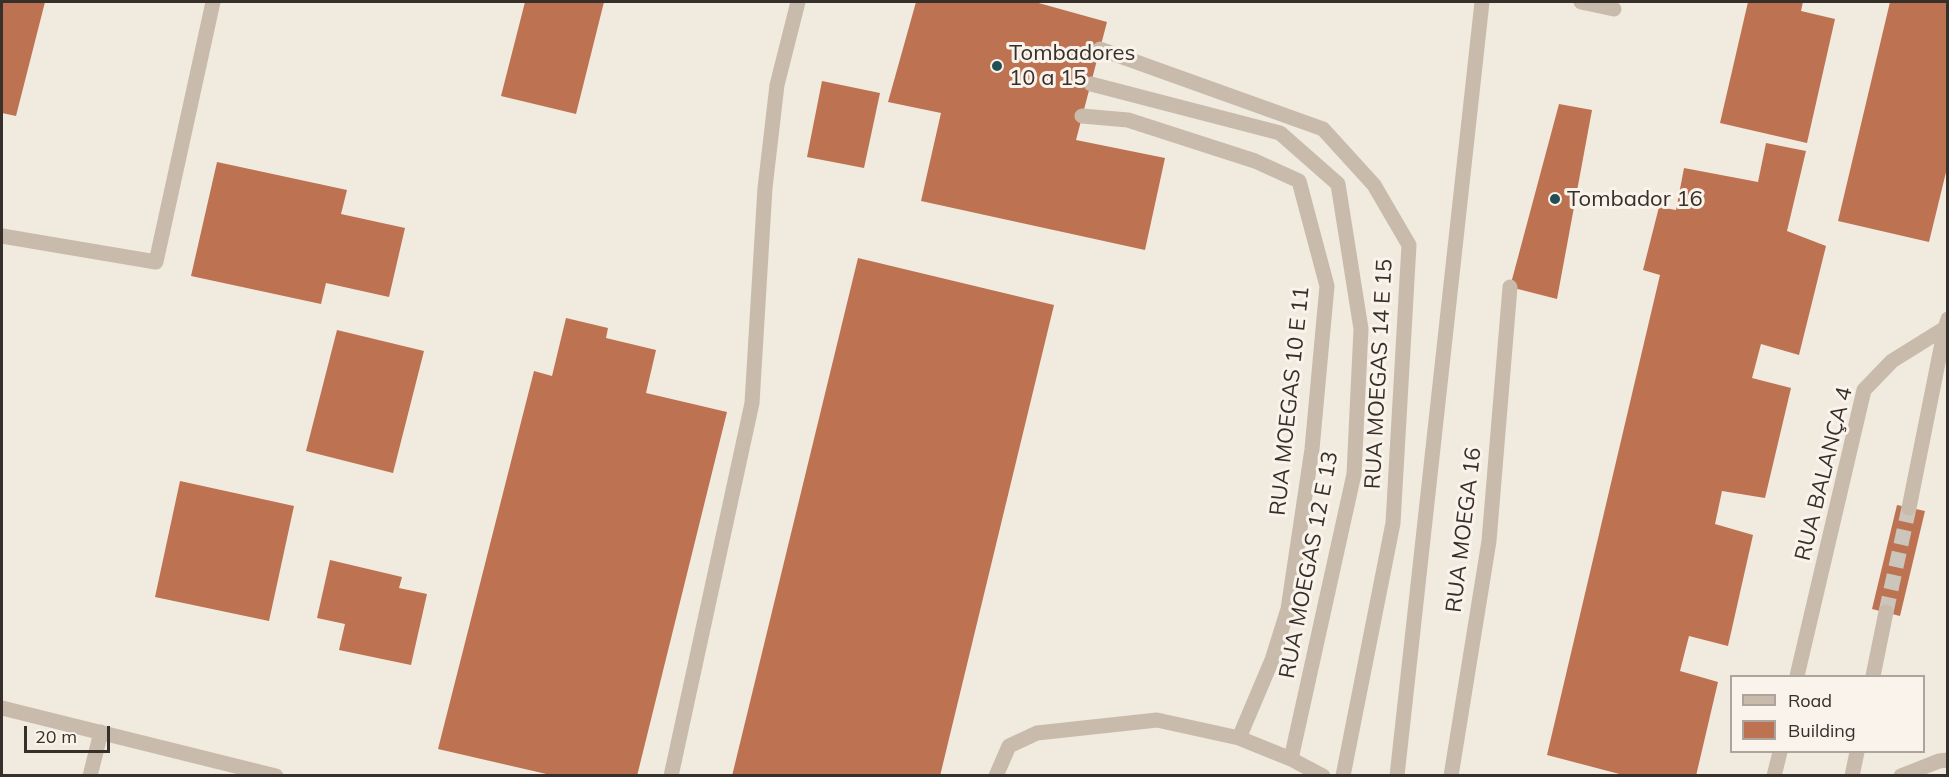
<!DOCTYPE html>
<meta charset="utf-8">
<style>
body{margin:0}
#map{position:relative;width:1949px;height:777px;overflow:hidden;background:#f1eadf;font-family:Mulish,sans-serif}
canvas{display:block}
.frame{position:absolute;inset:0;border:3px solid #372f2a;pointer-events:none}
.legend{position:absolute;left:1730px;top:675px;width:195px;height:78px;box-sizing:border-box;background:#f9f3eb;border:2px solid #aba59e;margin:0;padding:8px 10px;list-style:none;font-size:18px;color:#372f2a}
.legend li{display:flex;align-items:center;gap:12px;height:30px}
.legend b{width:30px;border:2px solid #aba59e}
.scale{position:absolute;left:24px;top:726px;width:86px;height:27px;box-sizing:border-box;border:3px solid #372f2a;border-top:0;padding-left:8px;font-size:18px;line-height:21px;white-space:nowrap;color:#372f2a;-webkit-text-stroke:4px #f9f3eb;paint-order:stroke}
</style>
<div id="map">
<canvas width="1949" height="777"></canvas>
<div class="frame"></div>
<ul class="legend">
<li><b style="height:8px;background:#c8bbab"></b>Road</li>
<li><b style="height:16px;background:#bd7351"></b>Building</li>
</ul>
<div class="scale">20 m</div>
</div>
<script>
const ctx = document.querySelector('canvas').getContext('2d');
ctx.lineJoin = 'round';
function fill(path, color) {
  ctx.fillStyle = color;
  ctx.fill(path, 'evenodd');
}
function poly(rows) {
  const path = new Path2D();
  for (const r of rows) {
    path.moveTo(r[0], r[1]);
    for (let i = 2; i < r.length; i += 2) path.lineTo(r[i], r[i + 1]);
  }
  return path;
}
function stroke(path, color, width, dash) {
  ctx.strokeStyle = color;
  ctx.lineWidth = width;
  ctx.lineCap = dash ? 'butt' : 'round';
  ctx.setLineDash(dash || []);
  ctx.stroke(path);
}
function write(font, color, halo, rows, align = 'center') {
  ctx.font = font + ' Mulish,sans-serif';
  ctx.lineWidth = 6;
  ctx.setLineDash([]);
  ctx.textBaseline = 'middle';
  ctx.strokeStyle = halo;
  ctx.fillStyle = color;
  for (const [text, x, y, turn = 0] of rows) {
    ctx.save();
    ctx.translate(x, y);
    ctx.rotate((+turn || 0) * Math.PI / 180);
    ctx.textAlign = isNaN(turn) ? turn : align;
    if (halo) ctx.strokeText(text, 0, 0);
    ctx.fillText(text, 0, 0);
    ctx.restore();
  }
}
const building = poly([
 [2,2,45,2,16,116,2,113],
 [525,2,604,2,576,114,501,96],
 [916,2,1035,2,1107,22,1076,140,1165,158,1145,250,921,201,941,113,888,102],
 [1748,2,1803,2,1801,11,1835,19,1807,143,1720,123],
 [1890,2,1948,2,1948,164,1929,242,1838,221],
 [822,81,880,93,864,168,807,157],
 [1559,104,1592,110,1557,299,1510,287],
 [1766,143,1806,151,1787,231,1826,246,1799,355,1761,344,1752,378,1791,388,1765,498,1722,491,1715,524,1753,535,1728,646,1689,636,1680,671,1718,682,1696,776,1627,776,1547,755,1660,275,1643,270,1659,207,1676,210,1684,168,1758,182],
 [217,162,347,190,341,214,405,228,389,297,326,283,321,304,191,276],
 [858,258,1054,305,940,776,732,776],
 [566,318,608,328,606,338,656,350,646,393,727,412,637,776,555,776,438,749,534,371,552,376],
 [337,330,424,351,393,473,306,451],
 [180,481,294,506,269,621,155,597],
 [1897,505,1925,511,1900,616,1872,609],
 [330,560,402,577,399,588,427,594,411,665,339,650,345,624,317,618]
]);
const minorTunnel = poly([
 [1886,612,1909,508]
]);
const minor = poly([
 [1581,2,1614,9],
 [1100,49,1323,129,1374,185,1409,245,1393,523,1343,776],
 [1091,84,1280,133,1338,184,1361,329,1354,474,1291,759],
 [1082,116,1128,120,1255,161,1299,181,1327,286,1312,449,1288,609,1272,660,1239,738],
 [2,236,156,262,213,2],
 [1909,508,1945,328],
 [1797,676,1864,390,1892,361,1945,328,1948,319],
 [1873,676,1886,612],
 [2,708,276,776],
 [90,776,101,732],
 [671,776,752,403,765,188,777,85,798,2],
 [996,776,1009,746,1037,733,1157,720,1239,738,1291,759,1323,776],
 [1397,776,1482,2],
 [1451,776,1489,541,1510,287],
 [1774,776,1780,752],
 [1852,776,1857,752],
 [1901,776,1939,761,1948,760]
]);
const markers = [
 [997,66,6,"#224e55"],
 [1555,199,6,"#224e55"]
];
const poiNames = [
 ["Tombadores",1009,53],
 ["10 a 15",1009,78],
 ["Tombador 16",1567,199]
];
const streetNames = [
 ["RUA MOEGAS 14 E 15",1379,374,-87],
 ["RUA MOEGAS 10 E 11",1290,401,-84],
 ["RUA BALANÇA 4",1824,474,-76],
 ["RUA MOEGA 16",1464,530,-83],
 ["RUA MOEGAS 12 E 13",1309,565,-79]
];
fill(building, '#bd7351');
stroke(minorTunnel, '#ccc5bb', 15, [15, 8]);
stroke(minor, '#c8bbab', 15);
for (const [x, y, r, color] of markers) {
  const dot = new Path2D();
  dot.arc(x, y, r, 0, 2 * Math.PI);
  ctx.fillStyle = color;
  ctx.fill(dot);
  stroke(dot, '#f9f3eb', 2);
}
write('22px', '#372f2a', '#f9f3eb', poiNames, 'left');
write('22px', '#372f2a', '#f9f3eb', streetNames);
</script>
